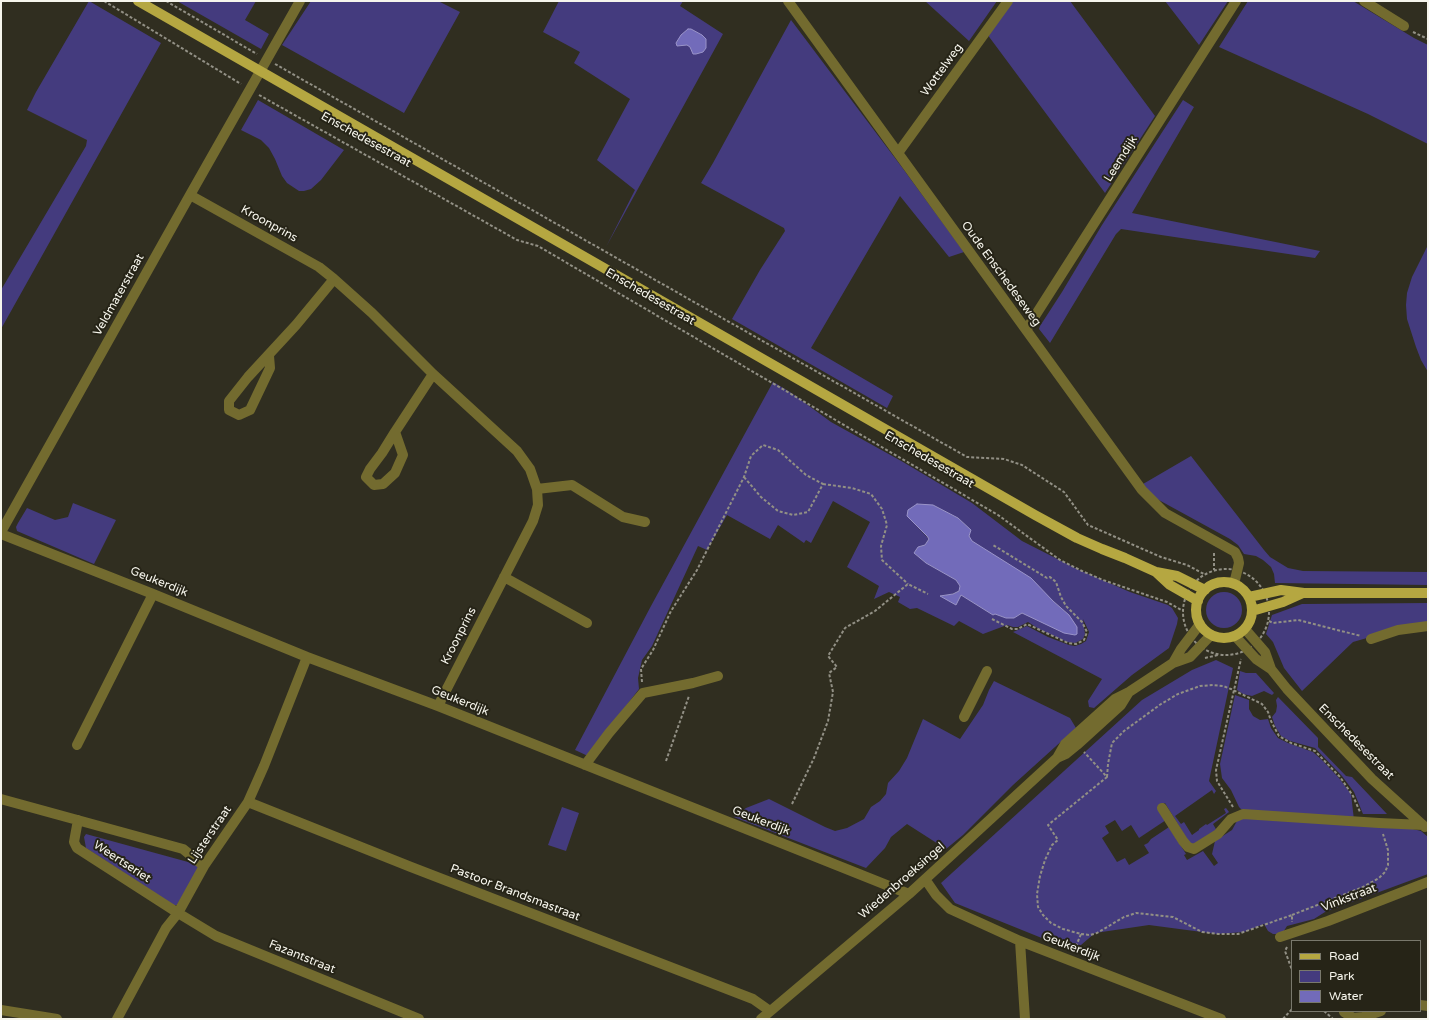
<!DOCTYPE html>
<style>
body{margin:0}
#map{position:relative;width:1429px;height:1020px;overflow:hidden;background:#302e20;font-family:"Varela Round",sans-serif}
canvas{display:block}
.frame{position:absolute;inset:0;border:2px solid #f6f5ec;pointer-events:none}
.legend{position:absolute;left:1291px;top:940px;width:130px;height:72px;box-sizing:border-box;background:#262417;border:1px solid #79786c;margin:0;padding:5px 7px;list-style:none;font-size:12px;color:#f6f5ec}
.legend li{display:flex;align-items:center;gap:8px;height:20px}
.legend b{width:20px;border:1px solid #79786c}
</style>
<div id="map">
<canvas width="1429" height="1020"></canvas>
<div class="frame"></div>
<ul class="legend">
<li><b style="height:5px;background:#b5a741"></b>Road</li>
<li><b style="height:11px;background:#443b7e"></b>Park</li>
<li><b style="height:11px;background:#726bba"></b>Water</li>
</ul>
</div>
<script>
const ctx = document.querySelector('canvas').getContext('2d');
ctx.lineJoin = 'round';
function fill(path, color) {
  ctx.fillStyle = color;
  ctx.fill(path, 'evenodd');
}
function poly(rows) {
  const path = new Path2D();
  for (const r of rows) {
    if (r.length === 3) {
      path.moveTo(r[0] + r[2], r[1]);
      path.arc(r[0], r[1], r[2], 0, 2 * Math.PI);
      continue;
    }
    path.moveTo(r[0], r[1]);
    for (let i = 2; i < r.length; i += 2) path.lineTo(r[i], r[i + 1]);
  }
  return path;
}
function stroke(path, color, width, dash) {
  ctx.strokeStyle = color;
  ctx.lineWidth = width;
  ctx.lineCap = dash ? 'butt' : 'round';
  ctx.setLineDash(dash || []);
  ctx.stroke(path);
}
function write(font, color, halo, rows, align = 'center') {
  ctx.font = font + ' "Varela Round",sans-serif';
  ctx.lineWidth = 4;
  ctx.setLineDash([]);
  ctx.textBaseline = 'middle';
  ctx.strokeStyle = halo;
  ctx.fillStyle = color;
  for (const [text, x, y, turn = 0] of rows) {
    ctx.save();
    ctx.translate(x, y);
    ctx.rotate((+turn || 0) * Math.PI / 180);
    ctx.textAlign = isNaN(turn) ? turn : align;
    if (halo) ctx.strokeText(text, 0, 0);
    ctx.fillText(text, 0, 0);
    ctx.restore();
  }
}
const green = poly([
 [89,1,161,43,1,329,1,290,86,146,87,140,27,110,36,92],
 [177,1,256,1,245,20,269,34,261,49],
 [311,1,438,1,460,12,404,113,282,45],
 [559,1,683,1,680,6,723,34,606,247,635,190,597,160,630,99,574,63,580,52,543,32],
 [925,1,997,1,969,41],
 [1011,1,1070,1,1155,116,1105,193,987,34],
 [1165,1,1228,1,1199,45],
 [1248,1,1353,1,1414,38,1428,45,1428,144,1368,114,1219,47],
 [791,20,901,166,964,252,949,257,900,196,811,348,893,396,887,408,732,319,760,270,785,231,784,228,701,183,713,163],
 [258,100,344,150,321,180,311,189,304,191,299,191,287,183,282,176,275,159,269,148,261,140,241,130],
 [1183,100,1194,107,1132,213,1320,251,1315,258,1121,229,1116,234,1050,343,1039,329,1040,326,1062,292,1102,225],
 [1428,245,1428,372,1421,360,1416,347,1407,319,1406,305,1407,293,1412,277],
 [773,382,790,392,831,422,903,462,972,503,1022,541,1077,569,1130,592,1168,605,1172,608,1178,618,1177,624,1169,648,1132,675,1094,708,1089,707,1088,701,1102,679,1013,632,1027,626,1048,637,1069,645,1075,646,1081,644,1086,641,1089,632,1083,619,1085,634,1083,639,1075,643,1067,642,1039,629,1028,622,1018,627,1013,627,1007,625,983,634,959,621,954,626,917,608,910,609,898,602,900,597,889,592,874,599,879,586,847,567,870,522,833,501,811,543,806,540,804,543,778,525,770,539,727,515,707,550,698,546,652,646,642,660,638,678,639,689,588,756,575,750,651,606],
 [933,505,958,518,971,530,969,536,971,541,1053,601,1069,615,1032,617,1022,613,1014,618,1006,618,995,614,993,615,961,595,956,605,941,596,952,594,959,591,960,586,956,580,926,563,914,553,918,547,925,545,929,539,907,516],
 [1191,456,1264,550,1270,557,1288,568,1303,571,1428,572,1428,585,1275,583,1274,574,1271,567,1263,560,1256,556,1244,554,1238,545,1230,539,1157,499,1150,493,1143,484],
 [73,503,116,520,94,564,17,531,16,527,18,523,27,508,55,520,68,517],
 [1224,610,18],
 [1428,603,1428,622,1419,623,1353,642,1302,691,1284,668,1273,642,1266,634,1272,615,1302,604],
 [1216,660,1233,668,1209,781,1216,791,1214,794,1212,790,1175,816,1181,824,1184,822,1192,835,1199,830,1199,829,1206,824,1207,825,1226,813,1224,809,1226,808,1229,812,1213,824,1217,831,1194,844,1190,844,1165,803,1159,807,1166,820,1139,838,1131,825,1122,831,1115,820,1105,826,1109,833,1102,838,1117,862,1125,858,1129,865,1149,853,1144,845,1148,843,1151,839,1169,827,1186,854,1184,855,1187,860,1203,851,1214,866,1218,863,1212,854,1215,841,1232,830,1237,821,1245,816,1413,829,1421,831,1428,837,1428,874,1325,912,1314,919,1287,926,1282,934,1273,934,1268,931,1264,924,1244,932,1217,934,1149,925,1095,933,1074,951,955,903,941,883,1142,700,1192,670],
 [1240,671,1246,673,1256,673,1274,693,1272,695,1264,691,1252,696,1243,694,1237,690],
 [994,681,1070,718,1076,728,1013,785,963,835,946,849,907,824,891,837,885,848,866,868,734,817,746,808,769,799,825,827,835,831,847,828,864,819,871,807,880,801,886,794,888,783,899,771,907,758,923,719,960,739,983,705,989,690],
 [1235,695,1249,700,1249,709,1253,716,1260,720,1268,719,1271,728,1278,738,1288,743,1313,752,1322,760,1339,778,1351,794,1354,820,1242,810,1239,807,1231,790,1222,778,1220,764],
 [1278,697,1318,738,1318,747,1346,776,1352,777,1387,814,1363,814,1354,792,1342,776,1315,748,1290,741,1281,736,1275,726,1272,717,1276,712,1277,706,1276,700],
 [562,807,579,813,566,851,548,845],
 [86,834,199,865,197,872,177,905,173,905,86,848,84,837]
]);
const water = poly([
 [688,29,691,29,702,35,706,39,706,48,703,52,696,54,693,54,690,47,687,45,677,46,676,43,681,35,688,29],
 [917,504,933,505,958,518,971,530,969,536,972,541,1031,578,1053,601,1069,615,1077,627,1077,634,1075,635,1064,633,1022,613,1014,618,1006,618,995,614,993,615,961,595,956,605,940,596,953,594,959,591,960,586,956,580,926,563,914,553,918,547,925,545,929,539,927,536,907,516,908,510,917,504]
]);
const path = poly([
 [104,1,241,84],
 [166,1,257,54],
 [1413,32,1428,39],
 [275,64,967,457,1004,459,1022,465,1064,492,1088,525,1161,557,1187,565,1204,574],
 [259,95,517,240,538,246,998,515,1060,560,1082,571,1103,580,1167,602,1183,611],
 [823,484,852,488,871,494,882,509,887,525,881,546,882,560,908,584],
 [1214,553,1214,570],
 [1226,612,43],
 [992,619,1012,629,1018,629,1027,624,1068,643,1076,644,1084,640,1087,632,1082,622,1066,606,1061,597,1056,582,1050,577,1047,578,993,545],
 [1269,621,1273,623,1298,620,1361,636],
 [1205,658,1218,655],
 [642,682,641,669,653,650,671,611,697,570,744,477,751,456,763,445,778,450,806,475,823,484,808,512,793,515,778,511,761,497,744,477],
 [666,761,689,696],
 [1107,777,1108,764,1112,743,1124,731,1161,704,1178,694,1200,686,1213,685,1223,686,1231,689,1262,704,1268,712,1271,721,1279,736,1291,743,1315,751,1340,777,1353,796,1360,812],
 [792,804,814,758,828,721,833,692,829,673,837,667,828,656,845,628,875,611,908,584,928,594],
 [1233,807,1217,781,1216,770,1241,659],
 [1292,915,1363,887,1379,878,1385,872,1388,865,1388,850,1383,834],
 [1081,934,1090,935,1097,933,1124,917,1136,913,1173,917,1202,932,1218,934,1238,934,1292,915,1292,922],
 [1287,947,1285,951,1292,970],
 [1074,951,1081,934,1063,929,1051,923,1043,915,1038,907,1037,894,1040,876,1045,860,1052,845,1058,840,1048,825,1107,777,1084,752],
 [1324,1011,1333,1019],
 [1283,1019,1292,1009]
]);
const minor = poly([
 [788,1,1142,490,1165,513,1235,552,1238,558,1239,563,1234,584],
 [1364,1,1404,26],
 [898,153,1008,1],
 [190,195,319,267,334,279,372,313,433,374,517,451,530,469,537,489,538,505,533,521,438,706],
 [1026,330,1236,1],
 [269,356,270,368,250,410,239,415,229,410,229,401,248,377,296,325,334,279],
 [395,432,403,455,395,473,383,484,374,485,366,477,370,469,382,453,395,432,433,374],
 [537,489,572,485,623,517,645,522],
 [1,532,190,195,300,1],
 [1,534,153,594,307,657,438,706,909,894],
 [504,577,587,623],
 [1245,629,1265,652,1271,669,1287,689,1372,779,1425,827],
 [1235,636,1256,659,1271,669],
 [1371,639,1398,630,1428,626],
 [1173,663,1181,649,1200,624],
 [964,717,987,671],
 [77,745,153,594],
 [1057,758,1065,744,1115,699,1129,692,1173,663,1190,657,1211,635],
 [585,765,609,733,643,693,693,683,718,676],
 [1,799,183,849,204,866],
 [248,802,411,867,753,999,770,1011],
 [1162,808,1183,841,1188,847,1194,849,1218,834,1231,819,1243,814,1379,823,1423,825],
 [78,820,74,842,77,848,178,913,216,936,419,1019],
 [925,879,936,895,950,909,1020,941,1221,1019],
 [1280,937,1328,921,1428,882],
 [1020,941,1025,1019],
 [1420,1005,1428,1006],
 [1,1010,57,1019],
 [1344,1012,1353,1018,1363,1017,1381,1011],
 [117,1019,166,928,178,913,204,866,248,802,264,766,307,657],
 [761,1019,909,894,1057,758,1066,754,1077,745,1121,705,1129,692]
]);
const major = poly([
 [138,1,1035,515,1077,538,1102,549,1125,558,1156,572,1177,576,1205,590],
 [1156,572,1170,585,1198,601],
 [1224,610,28],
 [1249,597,1281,590,1304,593,1428,593],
 [1252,611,1283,602,1303,593]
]);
const streetNames = [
 ["Wottelweg",942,70,-54],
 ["Enschedesestraat",366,140,29],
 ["Leemdijk",1121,159,-58],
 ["Kroonprins",269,224,29],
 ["Oude Enschedeseweg",1001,274,54],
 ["Veldmaterstraat",119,295,-61],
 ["Enschedesestraat",650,297,30],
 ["Enschedesestraat",929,460,30],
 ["Geukerdijk",159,582,22],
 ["Kroonprins",459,636,-63],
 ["Geukerdijk",460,701,22],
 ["Enschedesestraat",1356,742,45],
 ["Geukerdijk",761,821,21],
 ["Lijsterstraat",210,835,-56],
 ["Weertseriet",122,862,33],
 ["Wiedenbroeksingel",902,881,-41],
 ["Pastoor Brandsmastraat",515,893,21],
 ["Vinkstraat",1349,898,-21],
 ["Geukerdijk",1071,947,21],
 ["Fazantstraat",302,957,22]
];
fill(green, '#443b7e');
fill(water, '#726bba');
stroke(water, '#9a94c9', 1);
stroke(path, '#929085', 2, [3, 2]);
stroke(minor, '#736b2f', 10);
stroke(major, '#b5a741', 10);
write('12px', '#f6f5ec', '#262417', streetNames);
</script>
